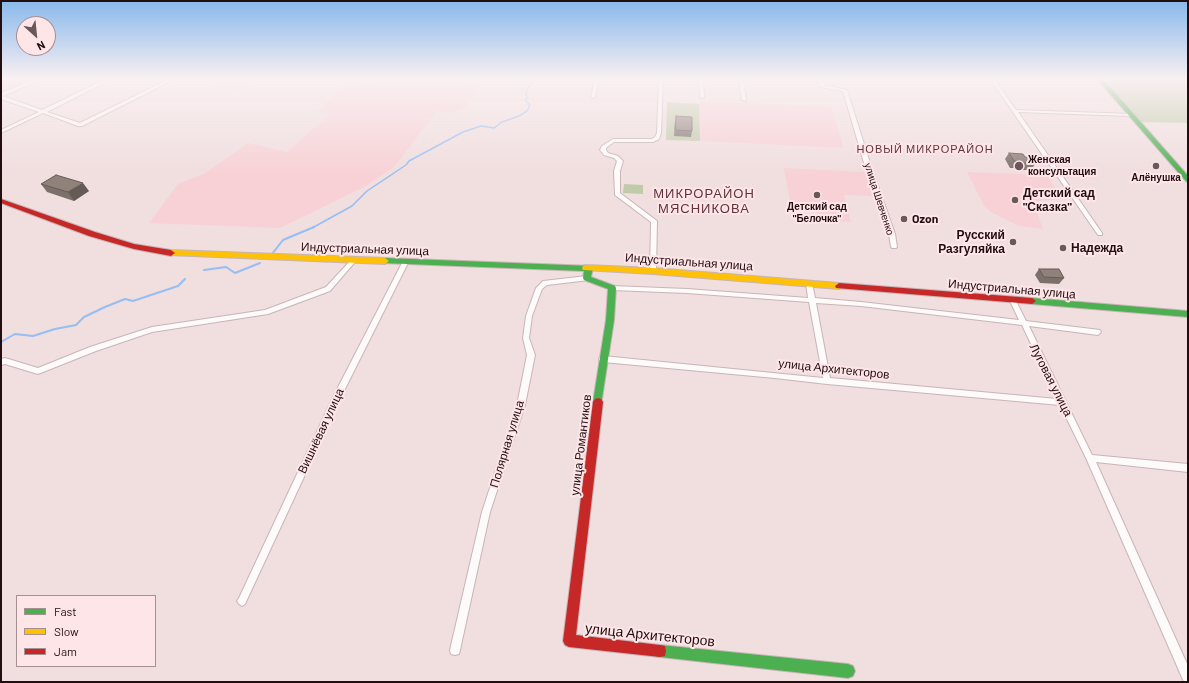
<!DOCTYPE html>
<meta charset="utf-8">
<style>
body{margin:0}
#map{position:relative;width:1189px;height:683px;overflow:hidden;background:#f1dedf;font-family:Barlow,sans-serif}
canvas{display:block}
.frame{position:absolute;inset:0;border:2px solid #220e11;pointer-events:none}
.legend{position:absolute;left:16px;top:595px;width:140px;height:72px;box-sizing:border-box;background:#fee6e8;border:1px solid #a69092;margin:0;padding:5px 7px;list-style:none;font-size:12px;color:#220e11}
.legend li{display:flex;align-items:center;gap:8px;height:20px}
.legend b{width:20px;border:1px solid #a69092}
.north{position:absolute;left:16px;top:16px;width:40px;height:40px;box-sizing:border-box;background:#fee6e8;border:1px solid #a69092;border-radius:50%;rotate:153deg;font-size:11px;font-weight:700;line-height:16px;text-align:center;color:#220e11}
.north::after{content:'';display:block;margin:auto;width:14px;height:18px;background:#6a5759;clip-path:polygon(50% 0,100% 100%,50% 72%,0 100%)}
</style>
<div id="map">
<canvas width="1189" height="683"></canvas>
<div class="frame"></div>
<ul class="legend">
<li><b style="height:5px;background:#4caf50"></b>Fast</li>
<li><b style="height:5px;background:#ffc107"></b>Slow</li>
<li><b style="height:5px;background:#c62828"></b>Jam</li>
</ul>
<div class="north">N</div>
</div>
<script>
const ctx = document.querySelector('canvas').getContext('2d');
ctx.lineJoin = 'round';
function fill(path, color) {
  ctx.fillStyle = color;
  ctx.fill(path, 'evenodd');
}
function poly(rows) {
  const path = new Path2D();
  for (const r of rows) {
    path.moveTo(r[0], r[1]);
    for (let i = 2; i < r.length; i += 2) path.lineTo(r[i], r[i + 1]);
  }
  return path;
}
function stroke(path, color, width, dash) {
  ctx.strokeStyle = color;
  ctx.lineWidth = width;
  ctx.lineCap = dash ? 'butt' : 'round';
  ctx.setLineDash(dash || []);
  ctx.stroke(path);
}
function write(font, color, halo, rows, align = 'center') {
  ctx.font = font + ' Barlow,sans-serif';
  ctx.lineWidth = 4;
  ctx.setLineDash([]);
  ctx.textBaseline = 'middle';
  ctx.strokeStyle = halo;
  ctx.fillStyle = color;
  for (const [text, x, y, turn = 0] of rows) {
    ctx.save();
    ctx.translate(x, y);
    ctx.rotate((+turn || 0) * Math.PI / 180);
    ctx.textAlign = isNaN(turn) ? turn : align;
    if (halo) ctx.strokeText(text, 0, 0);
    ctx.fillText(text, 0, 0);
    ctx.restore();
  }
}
const built = poly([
 [1,79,31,79,2,93],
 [202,79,257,79,236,91],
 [377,79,434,79,480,84,466,108,452,113,437,111,395,166,364,187,280,228,149,223,178,184,204,174,248,143,287,152,331,113,317,112,348,80,374,82],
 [699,101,831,107,844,148,700,141],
 [784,168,866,172,874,196,844,195,851,222,835,221,790,200],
 [967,172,1047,175,1062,199,1035,201,1038,216,1043,229,1019,226,991,212,984,206]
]);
const green = poly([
 [1102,79,1186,79,1188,81,1188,123,1141,122],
 [667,102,699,104,700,141,666,140],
 [624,184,643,185,643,194,623,193]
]);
const streamFar1 = poly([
 [312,228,352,206,367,191,406,165,409,161,463,132,481,126,494,128,502,122,519,116,527,111,530,105,525,100,527,98,526,92,534,79]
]);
const stream = poly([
 [272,254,283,240,314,227],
 [204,270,226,267,235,273,260,263],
 [1,342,15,334,33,336,55,329,76,325,84,317,105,307,125,299,133,301,178,286,185,279]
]);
const street = poly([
 [36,79,42,79,3,96,42,110,106,79,112,79,47,112,80,123,169,79,175,79,82,126,78,126,43,113,1,133,1,130,39,112,1,99,1,93,36,79],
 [455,79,459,79,456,82,454,81,455,79],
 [595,79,599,79,595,97,593,98,591,97,595,79],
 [659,79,663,79,661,133,659,139,653,142,614,142,606,148,606,150,608,153,618,156,623,161,620,171,620,193,657,221,656,271,653,273,650,271,651,222,615,195,614,171,617,161,614,158,604,155,600,150,602,146,613,139,652,139,655,137,657,133,659,79],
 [699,79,703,79,704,97,702,98,700,97,699,79],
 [739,79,743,79,746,101,742,100,739,79],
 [818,79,822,79,824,85,847,90,870,163,895,234,897,247,896,248,892,248,891,247,889,234,864,163,843,91,820,87,818,79],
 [990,79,994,79,1016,110,1133,114,1133,115,1131,116,1018,112,1102,233,1102,235,1098,235,990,79],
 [353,259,356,261,355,262,330,291,268,314,152,332,96,351,38,374,5,364,1,365,1,359,5,358,38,368,90,347,152,327,265,310,326,287,351,260,353,259],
 [405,261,408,263,342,395,245,604,242,606,239,604,237,601,239,598,334,395,402,263,405,261],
 [587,276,590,278,589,280,547,285,542,289,532,316,529,338,535,355,525,405,490,512,460,650,459,654,455,655,451,654,450,650,482,512,517,405,527,355,523,338,526,316,536,288,543,281,587,276],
 [807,281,811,281,812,283,815,298,861,302,1019,320,1010,301,1013,299,1015,299,1026,321,1100,330,1101,332,1098,335,1029,326,1092,455,1188,464,1188,472,1096,462,1188,666,1188,682,1184,682,1086,458,1060,405,827,384,775,378,603,362,600,361,599,359,600,357,603,356,823,378,809,302,687,293,612,290,609,288,612,286,687,289,808,298,806,283,807,281],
 [816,303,861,306,1022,325,1057,399,830,378,816,303]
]);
const fast = poly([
 [1097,79,1103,79,1188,176,1188,182,1186,181,1097,79],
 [385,258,592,266,593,268,591,277,615,286,616,288,614,320,601,405,598,406,595,405,593,402,606,320,608,289,584,280,583,278,584,271,382,263,381,261,385,258],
 [1032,298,1188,311,1188,317,1032,304,1028,301,1032,298],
 [660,645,848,664,853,666,855,671,853,676,848,678,660,657,655,656,654,651,655,646,660,645]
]);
const slow = poly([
 [171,250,385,258,389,261,385,264,168,255,167,253,168,251,171,250],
 [586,265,653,268,839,283,843,286,839,289,653,274,583,270,582,268,583,266,586,265]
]);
const jam = poly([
 [1,199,95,232,134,244,171,250,175,253,171,256,134,249,89,236,1,203,1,199],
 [839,283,1032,298,1036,301,1032,304,836,288,835,286,839,283],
 [598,398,601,399,603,402,576,635,660,645,665,646,666,651,665,656,660,657,569,647,565,645,563,641,593,402,595,399,598,398]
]);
const wall = poly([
 [675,122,692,131,691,137,674,136],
 [1009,153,1025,157,1035,164,1031,170,1020,170,1019,168,1010,168,1005,159],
 [41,184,89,191,74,201,47,192],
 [1039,269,1064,278,1059,284,1040,283,1035,275]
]);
const shadedWall = poly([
 [83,183,89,191,74,201,68,192]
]);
const building = poly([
 [676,116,692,117,692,131,675,130,676,116],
 [1009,153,1023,154,1025,157,1031,158,1035,164,1023,163,1022,162,1014,161,1009,153],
 [56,175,83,183,68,192,41,184,56,175],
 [1039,269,1059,269,1064,278,1044,277,1039,269]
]);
const markers = [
 [1019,166,5,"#6a5759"],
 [1156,166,4,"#6a5759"],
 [817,195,4,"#6a5759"],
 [1015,200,4,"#6a5759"],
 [904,219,4,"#6a5759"],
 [1013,242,4,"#6a5759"],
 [1063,248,4,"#6a5759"]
];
const farPoinames = [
 ["Женская",1028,160,"left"],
 ["консультация",1028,172,"left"],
 ["Алёнушка",1156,178],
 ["Детский сад",817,207],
 ["\"Белочка\"",817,219]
];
const farStreetnames = [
 ["улица Шевченко",879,199,72]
];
const farNeighbourhoodnames = [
 ["НОВЫЙ МИКРОРАЙОН",925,149]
];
const poiNames = [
 ["Детский сад",1023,193],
 ["\"Сказка\"",1023,207],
 ["Ozon",912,219],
 ["Русский",1005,235,"right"],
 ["Разгуляйка",1005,249,"right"],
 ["Надежда",1071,248]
];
const streetNames = [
 ["Индустриальная улица",365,249,2],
 ["Индустриальная улица",689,262,4],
 ["Индустриальная улица",1012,289,5],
 ["улица Архитекторов",834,369,6],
 ["Луговая улица",1051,380,63],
 ["Вишнёвая улица",321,431,-65],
 ["Полярная улица",507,444,-73],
 ["улица Романтиков",581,445,-83]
];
const neighbourhoodNames = [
 ["МИКРОРАЙОН",704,194],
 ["МЯСНИКОВА",704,209]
];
const nearStreetnames = [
 ["улица Архитекторов",650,635,6]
];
fill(built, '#f7d1d5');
fill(green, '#c1cbaa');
stroke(streamFar1, '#95bef3', 1.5);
stroke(stream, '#95bef3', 2);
stroke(street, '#c8b5b7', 2);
stroke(fast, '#c8b5b7', 2);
stroke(slow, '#c8b5b7', 2);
stroke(jam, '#c8b5b7', 2);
fill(street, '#fdfafa');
fill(fast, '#4caf50');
fill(slow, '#ffc107');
fill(jam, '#c62828');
fill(wall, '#7c706a');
fill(shadedWall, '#655b56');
fill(building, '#90827b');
stroke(building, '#655b56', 1);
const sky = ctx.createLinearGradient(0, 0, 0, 175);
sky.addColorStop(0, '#87b8ec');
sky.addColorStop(0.45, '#f9f0f1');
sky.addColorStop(1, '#f9f0f100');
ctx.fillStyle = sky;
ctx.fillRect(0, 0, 1189, 175);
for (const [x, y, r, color] of markers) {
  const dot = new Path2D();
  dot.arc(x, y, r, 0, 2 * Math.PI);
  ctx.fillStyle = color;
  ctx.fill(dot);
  stroke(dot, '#fee6e8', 1.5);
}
write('bold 10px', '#220e11', '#fee6e8', farPoinames);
write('10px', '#220e11', '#fee6e8', farStreetnames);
ctx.letterSpacing = '1px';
write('11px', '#62343a', '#fee6e8', farNeighbourhoodnames);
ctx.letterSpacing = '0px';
write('bold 12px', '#220e11', '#fee6e8', poiNames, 'left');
write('12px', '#220e11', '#fee6e8', streetNames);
ctx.letterSpacing = '1px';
write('13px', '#62343a', '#fee6e8', neighbourhoodNames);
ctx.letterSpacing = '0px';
write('14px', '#220e11', '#fee6e8', nearStreetnames);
</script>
